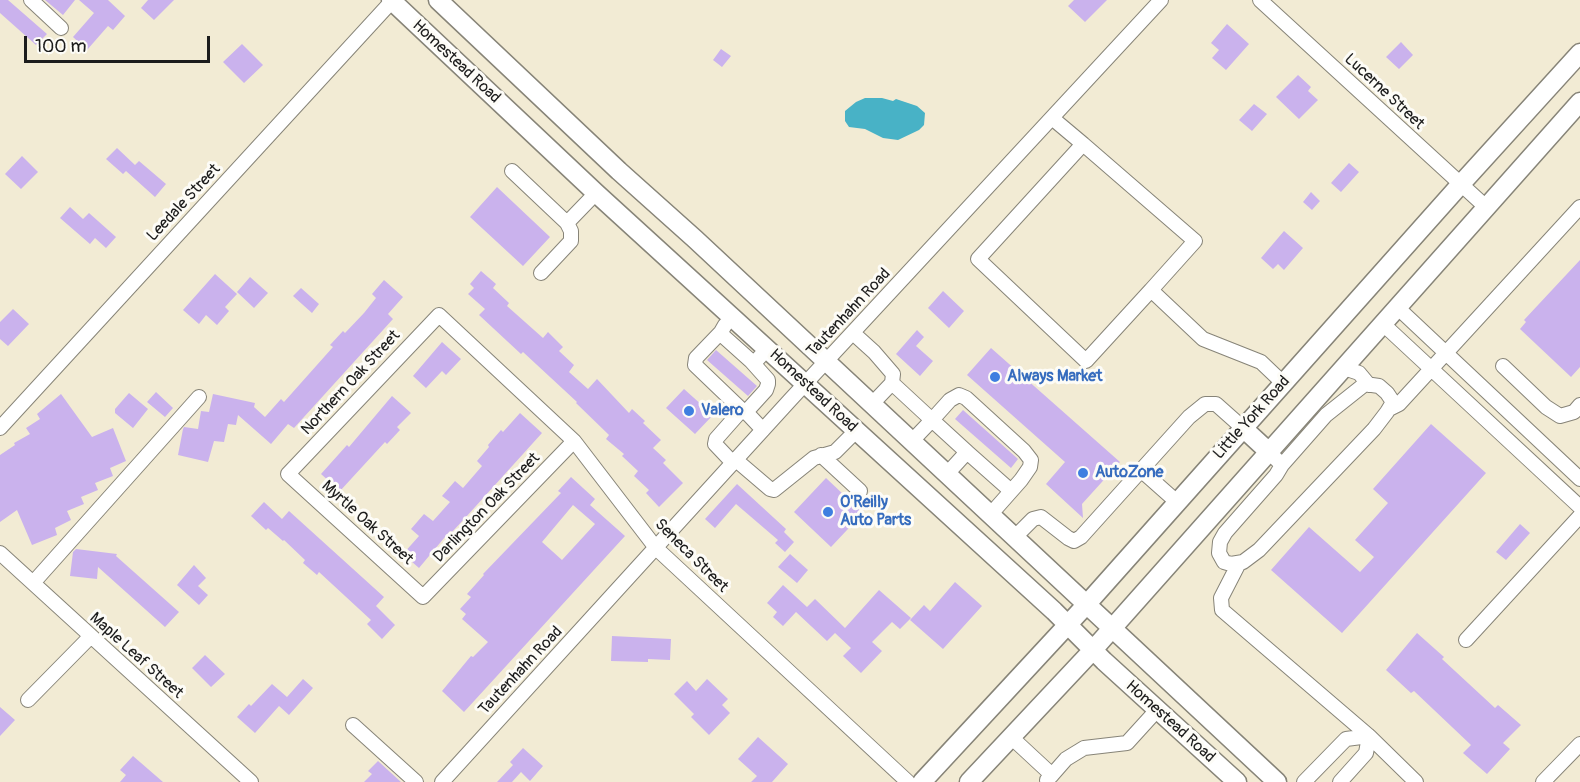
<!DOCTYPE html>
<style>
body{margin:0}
#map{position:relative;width:1580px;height:782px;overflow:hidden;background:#f2ebd4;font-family:Pangolin,sans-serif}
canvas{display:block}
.scale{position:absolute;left:24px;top:36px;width:186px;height:27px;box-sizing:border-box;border:3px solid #1c1c1c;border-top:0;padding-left:8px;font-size:18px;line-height:21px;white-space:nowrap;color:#1c1c1c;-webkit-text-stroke:4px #fdfcf7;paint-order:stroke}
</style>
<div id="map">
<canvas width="1580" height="782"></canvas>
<div class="scale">100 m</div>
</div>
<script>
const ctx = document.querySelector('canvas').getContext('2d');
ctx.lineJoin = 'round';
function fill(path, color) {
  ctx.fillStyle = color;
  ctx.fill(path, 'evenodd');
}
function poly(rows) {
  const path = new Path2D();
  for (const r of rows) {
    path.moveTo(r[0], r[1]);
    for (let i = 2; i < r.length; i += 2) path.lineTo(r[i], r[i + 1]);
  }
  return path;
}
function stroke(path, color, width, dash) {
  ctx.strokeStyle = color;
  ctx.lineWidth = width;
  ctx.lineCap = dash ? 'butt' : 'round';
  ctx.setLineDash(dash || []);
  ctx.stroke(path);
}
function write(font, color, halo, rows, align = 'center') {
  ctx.font = font + ' Pangolin,sans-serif';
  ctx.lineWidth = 6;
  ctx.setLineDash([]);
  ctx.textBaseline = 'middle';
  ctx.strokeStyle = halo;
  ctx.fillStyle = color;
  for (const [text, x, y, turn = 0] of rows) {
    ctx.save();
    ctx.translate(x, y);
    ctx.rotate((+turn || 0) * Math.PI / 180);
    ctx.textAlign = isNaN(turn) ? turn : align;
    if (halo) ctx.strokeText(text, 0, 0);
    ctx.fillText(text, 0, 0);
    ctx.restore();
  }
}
const water = poly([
 [865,98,882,98,893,101,896,99,917,106,925,113,924,125,919,130,898,140,883,138,865,129,849,127,845,121,845,111,856,102]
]);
const building = poly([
 [0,0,8,0,47,34,36,45,0,13],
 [45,0,75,0,63,15],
 [79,0,108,0,125,16,113,30,108,26,87,50,73,37,94,13],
 [148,0,174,0,154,20,141,8],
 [1074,0,1107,0,1085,22,1068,6],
 [1227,24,1249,44,1226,70,1212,58,1219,50,1211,43],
 [1401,42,1413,55,1399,69,1386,57],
 [242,44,263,65,244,83,223,62],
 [721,49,731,56,722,67,713,60],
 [1298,75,1311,87,1308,91,1318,100,1299,119,1276,97],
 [1254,104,1267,114,1252,131,1239,120],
 [117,148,135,165,139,161,166,184,155,197,126,171,123,174,106,159],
 [22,156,38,172,21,189,5,174],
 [1349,163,1359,172,1341,192,1331,183],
 [497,187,550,237,523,266,470,217],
 [1311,192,1320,201,1312,210,1303,202],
 [70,207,83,219,89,213,116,237,106,248,95,238,90,244,60,218],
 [1284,231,1303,248,1284,270,1278,264,1273,269,1261,258],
 [1580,260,1580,367,1571,377,1520,329,1526,322,1524,320],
 [481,271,496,284,493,288,509,303,507,306,543,338,548,332,563,347,559,351,574,365,569,372,588,389,597,379,629,413,632,409,645,421,643,423,661,440,653,448,666,460,663,463,683,483,659,507,646,493,649,490,634,476,638,471,622,456,624,454,606,439,609,435,576,403,577,402,523,352,521,354,479,315,485,309,468,294,474,288,470,284],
 [215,274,237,294,225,307,229,311,217,325,206,315,199,324,183,310],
 [250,277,268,293,254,308,237,292],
 [384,280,403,297,388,314,393,319,294,428,288,424,271,444,238,415,236,425,228,424,224,442,214,441,208,462,178,455,183,429,184,427,198,429,201,411,209,412,213,394,255,403,254,407,265,417,281,399,284,402,333,347,330,345,343,331,345,333,364,313,376,298,372,294],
 [301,288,319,304,312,313,293,296],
 [943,291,964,311,949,328,928,308],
 [13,309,29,324,8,346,0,339,0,322],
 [917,330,924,337,916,346,933,361,920,376,896,354],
 [442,342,461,359,446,375,442,371,426,388,413,376],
 [991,348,1120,462,1082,504,1083,518,1046,484,1065,462,967,375],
 [716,350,757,386,748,396,707,360],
 [684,389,713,415,695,434,666,408],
 [156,392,173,408,165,417,147,402],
 [129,393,148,409,133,428,115,413,115,409],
 [61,394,92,437,113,428,126,461,110,468,113,476,95,483,98,490,81,497,84,504,67,511,71,520,55,528,57,535,32,545,17,510,0,522,0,455,15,445,14,443,30,434,26,428,40,419,37,414],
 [392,396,411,413,397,427,400,430,387,444,385,442,340,491,321,474,347,445,349,447],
 [963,410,1018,459,1011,468,955,419],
 [520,413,542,433,466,517,452,532,450,531,419,568,403,554,419,536,411,529,424,514,433,521,450,502,442,496,455,481,463,488,482,466,477,461,489,447,488,445,501,430,503,432],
 [1431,424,1486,473,1342,633,1271,570,1309,527,1360,572,1374,557,1355,540,1388,503,1373,489],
 [571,477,595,499,590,505,625,536,464,712,442,691,471,656,473,657,488,642,462,619,466,614,460,609,471,597,467,594,484,575,483,574,561,493,558,491],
 [573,505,595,524,562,560,542,542],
 [826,478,863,513,831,547,794,512],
 [737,484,786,529,784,532,794,542,785,552,775,543,778,540,736,504,715,528,705,519],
 [264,502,282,519,289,511,384,597,376,606,395,625,382,639,367,624,371,620,319,572,317,575,303,563,305,560,284,540,283,541,268,528,266,530,251,516],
 [1520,524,1530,533,1506,560,1496,552],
 [76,549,117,554,116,556,179,612,165,627,98,567,97,579,70,576,73,552],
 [790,554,808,570,797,583,778,567],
 [194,565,206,578,198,586,208,595,199,605,177,585],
 [955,582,982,606,943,649,910,620,924,605,930,611],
 [783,585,807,607,815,599,845,628,879,590,911,618,900,629,892,622,872,642,882,651,861,673,843,656,851,648,835,633,827,641,796,612,783,626,773,617,777,612,767,603],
 [1417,633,1444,657,1442,659,1495,708,1498,705,1521,725,1503,743,1510,749,1487,774,1463,753,1471,745,1414,691,1411,693,1386,670],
 [612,636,671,639,670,660,648,659,648,662,611,661],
 [205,655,225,674,211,687,192,668],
 [303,679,313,688,289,715,279,706,255,733,237,717,249,704,251,706,272,684,287,697],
 [707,679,728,699,722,705,730,713,709,735,691,717,694,714,674,694,687,681,696,691],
 [0,707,15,720,0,736],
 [758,737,788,764,772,782,751,782,757,776,738,759],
 [523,748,543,766,530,781,521,772,512,782,497,782,513,765,510,762],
 [133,756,163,782,120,782,126,775,120,770],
 [378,761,401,782,364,782,372,774,368,771]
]);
const minor = poly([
 [31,0,61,28],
 [1260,0,1487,208],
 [1052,118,1083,144],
 [512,171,567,223,596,193],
 [541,273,571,241,571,231,567,223],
 [1151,290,1195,241,1083,144,978,259,1086,361,1151,290,1203,339,1261,362,1283,383],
 [1398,308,1580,479],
 [1383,324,1580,507],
 [725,325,721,332,722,335,751,361,756,361,767,349],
 [721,332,696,358,695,365,743,411],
 [853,333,874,352,893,374,892,383,871,405],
 [1503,366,1546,407,1560,416,1574,412,1580,405],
 [1344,368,1359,373,1369,385],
 [892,383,932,420,950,400,959,395,966,398,1024,451,1031,460,1030,467,1021,480,990,515],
 [1389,409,1399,404,1580,207],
 [746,412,766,390,768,384,768,380,751,361],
 [0,428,393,0],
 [574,441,423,597,288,474,439,315,574,441,656,548,908,782],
 [911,442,932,420,967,452],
 [1269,452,1282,465,1276,475,1225,533,1220,542,1219,553,1224,562,1231,564,1243,562,1259,550,1374,429,1387,412,1393,402,1387,393,1379,386,1365,384,1326,415,1282,465],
 [821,455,860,491],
 [736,460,770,489,774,490,814,458,835,452,856,431],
 [733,463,715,444,716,439,739,413,746,412,763,430],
 [1142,471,1177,502],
 [946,475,967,452,1011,491],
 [1014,538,1033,519,1041,517,1068,538,1074,541,1081,537,1189,417,1205,404,1216,404,1243,428],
 [0,553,251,782],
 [1239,563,1221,598,1222,610,1369,736,1416,782],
 [33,583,199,397],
 [1466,640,1580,516],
 [28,700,91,636],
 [353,725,416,782],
 [1011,737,1052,775,1047,780],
 [1052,775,1066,759,1084,748,1127,743,1157,710],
 [442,782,791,399,1161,0],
 [1304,782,1346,739,1369,736],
 [1340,782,1366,753,1369,736],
 [1543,782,1580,744]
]);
const major = poly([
 [391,0,596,193,1054,611,1104,661,1237,782],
 [438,0,619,171,695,239,1277,782],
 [1243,428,1269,452],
 [922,782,1086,605,1460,185,1580,53],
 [969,782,1092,651,1580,102]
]);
const markers = [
 [995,377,6,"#3f7fe0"],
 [689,411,6,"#3f7fe0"],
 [1083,473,6,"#3f7fe0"],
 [828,512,6,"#3f7fe0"]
];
const streetNames = [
 ["Homestead Road",456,62,43],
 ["Lucerne Street",1384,92,43],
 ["Leedale Street",184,203,-47],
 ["Tautenhahn Road",849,313,-47],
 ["Northern Oak Street",351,383,-47],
 ["Homestead Road",813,391,43],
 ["Little York Road",1252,418,-48],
 ["Darlington Oak Street",487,508,-46],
 ["Myrtle Oak Street",367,523,42],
 ["Seneca Street",691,556,45],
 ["Maple Leaf Street",136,656,42],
 ["Tautenhahn Road",521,671,-47],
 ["Homestead Road",1170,722,42]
];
const shopNames = [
 ["Always Market",1007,377],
 ["Valero",701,411],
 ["AutoZone",1095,473],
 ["O'Reilly",840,503],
 ["Auto Parts",840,521]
];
fill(water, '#48b2c6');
fill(building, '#cab2ed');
stroke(minor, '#878478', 16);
stroke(major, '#878478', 21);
stroke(minor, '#fff', 14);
stroke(major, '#fff', 18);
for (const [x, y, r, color] of markers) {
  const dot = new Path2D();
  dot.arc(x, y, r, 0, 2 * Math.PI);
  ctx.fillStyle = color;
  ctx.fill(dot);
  stroke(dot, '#fdfcf7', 2);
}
write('16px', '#1c1c1c', '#fdfcf7', streetNames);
write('bold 16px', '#366cbe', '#fdfcf7', shopNames, 'left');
</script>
